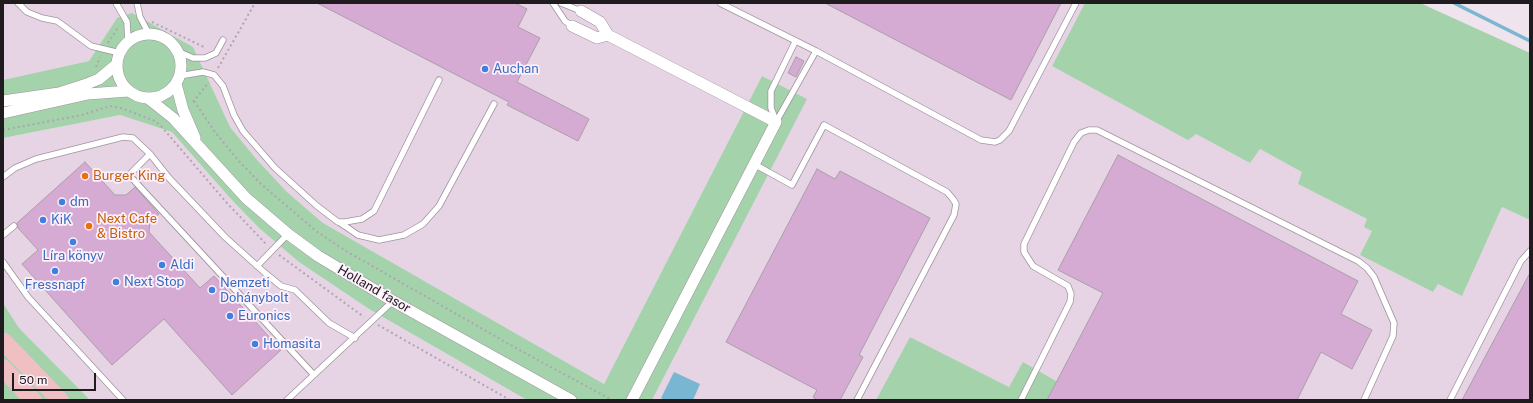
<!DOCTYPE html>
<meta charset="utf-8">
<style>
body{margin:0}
#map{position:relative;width:1533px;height:403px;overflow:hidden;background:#efe3ee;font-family:"Public Sans",sans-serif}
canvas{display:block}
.frame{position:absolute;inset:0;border:4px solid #201b1f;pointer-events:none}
.scale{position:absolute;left:12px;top:373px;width:84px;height:18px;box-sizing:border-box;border:2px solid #201b1f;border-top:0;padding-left:5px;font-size:12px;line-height:14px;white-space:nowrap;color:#201b1f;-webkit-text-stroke:3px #fdf0fc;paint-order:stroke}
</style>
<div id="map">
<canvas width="1533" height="403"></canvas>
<div class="frame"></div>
<div class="scale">50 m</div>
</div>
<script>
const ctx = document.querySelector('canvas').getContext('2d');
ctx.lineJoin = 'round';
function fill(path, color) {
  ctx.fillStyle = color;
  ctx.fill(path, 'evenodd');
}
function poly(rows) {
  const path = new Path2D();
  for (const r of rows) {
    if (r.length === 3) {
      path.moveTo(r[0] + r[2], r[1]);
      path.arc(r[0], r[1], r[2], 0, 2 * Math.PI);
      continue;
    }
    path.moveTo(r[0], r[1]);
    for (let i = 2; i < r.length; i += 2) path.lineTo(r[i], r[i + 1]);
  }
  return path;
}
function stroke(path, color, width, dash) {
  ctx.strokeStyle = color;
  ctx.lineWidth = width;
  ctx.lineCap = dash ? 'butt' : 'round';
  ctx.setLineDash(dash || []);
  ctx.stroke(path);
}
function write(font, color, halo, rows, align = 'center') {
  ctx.font = font + ' "Public Sans",sans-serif';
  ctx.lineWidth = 3.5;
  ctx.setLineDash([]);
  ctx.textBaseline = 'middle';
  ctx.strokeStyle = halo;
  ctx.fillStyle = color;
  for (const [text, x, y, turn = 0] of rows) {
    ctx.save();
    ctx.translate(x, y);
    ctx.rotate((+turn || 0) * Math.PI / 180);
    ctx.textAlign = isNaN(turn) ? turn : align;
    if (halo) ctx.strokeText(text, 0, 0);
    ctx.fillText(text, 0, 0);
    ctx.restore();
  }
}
const built = poly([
 [3,3,1085,3,1052,66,1196,134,1250,163,1260,149,1303,172,1298,184,1367,219,1372,231,1360,255,1433,292,1438,284,1462,296,1502,207,1530,220,1530,400,1051,400,1024,362,1009,387,910,337,876,400,652,400,806,99,762,76,604,384,323,223,287,192,258,161,230,127,193,47,117,18,89,61,3,80],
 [120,115,172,132,230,198,259,228,299,262,369,309,527,400,90,400,19,328,3,303,3,138]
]);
const green = poly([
 [1085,3,1420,3,1530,53,1530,220,1502,207,1462,296,1438,284,1433,292,1360,255,1372,231,1364,227,1367,219,1298,184,1302,172,1260,149,1250,163,1196,134,1188,140,1052,66],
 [132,13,193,47,230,127,258,161,287,192,323,223,604,384,762,76,807,99,652,400,527,400,369,309,299,262,259,228,230,198,172,132,120,115,3,138,3,80,89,61,117,18],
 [3,303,19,328,90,400,3,400],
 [910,337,1009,387,1023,362,1061,384,1051,400,876,400]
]);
const water = poly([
 [674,372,700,384,693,400,665,400,661,398]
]);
const stream = poly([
 [1454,3,1530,41]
]);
const building = poly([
 [317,3,515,3,527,9,518,27,540,38,517,82,589,119,578,141,507,105,509,102,317,3],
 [825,3,1061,3,1011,100,825,3],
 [796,57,804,61,796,77,788,73,796,57],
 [1118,155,1358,281,1341,314,1372,330,1352,369,1321,352,1297,400,1047,400,1103,293,1058,270,1118,155],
 [85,162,115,195,126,195,135,187,159,214,150,222,149,232,200,288,214,276,281,350,232,395,164,319,112,365,22,264,38,250,18,228,17,223,85,162],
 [817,169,835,179,840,171,930,218,859,355,863,357,840,400,818,400,813,397,817,390,726,342,817,169],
 [1530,273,1530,400,1462,400,1530,273]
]);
const path = poly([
 [152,22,206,48],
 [108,43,119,26],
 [96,67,100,57],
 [218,68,255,3],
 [194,101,215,132,238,160,261,184,316,231,346,251,523,352,612,400],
 [193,102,209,82],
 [161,126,226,202,266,244],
 [3,130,82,115,110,106,121,108,155,121,161,126],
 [279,255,364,317],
 [378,325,510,400]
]);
const lane = poly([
 [18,3,27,12,42,18,57,21,91,46,120,53],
 [116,3,127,22,128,42],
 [137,3,140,17,149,34],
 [553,3,565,21,572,26],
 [561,3,581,11],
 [720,3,816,51,981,140,995,142,1000,140,1009,131,1076,3],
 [177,51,193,58,205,58,216,53,223,40],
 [179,76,203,72,214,75,223,86,234,115,243,131,256,146,275,168,317,206,338,222,345,222,362,219,374,211,439,80],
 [776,121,771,108,771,91,795,42],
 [776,122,816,51],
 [754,164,792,185,824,125,947,192,953,199,956,204,954,215,857,400],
 [3,177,15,168,36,159,123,137,133,138,150,154],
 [339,222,358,235,379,240,404,235,423,224,439,206,494,104],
 [3,235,14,226],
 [3,262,28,297,123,400],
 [257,266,288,234],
 [314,375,129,175,150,154,169,178,225,237,265,273,281,286,295,290,329,323,355,338],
 [287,400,393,301],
 [1021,400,1070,302,1071,294,1068,286,1033,266,1024,252,1024,244,1074,142,1081,133,1089,130,1097,130,1358,261,1367,268,1374,277,1394,323,1393,336,1364,400],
 [1450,400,1521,261,1530,251]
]);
const street = poly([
 [581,11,600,22,608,35,776,122,632,400],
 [572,26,597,38,608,35],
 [149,66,32],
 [176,84,183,110,195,138],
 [149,99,173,118,246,198,288,234,318,256,393,301,571,400],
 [3,101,59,93,87,84,99,79,117,64],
 [3,113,88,94,128,91]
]);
const primary = poly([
 [3,341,60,400],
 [3,368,33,400]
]);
const markers = [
 [485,69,4,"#3f7fe0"],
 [85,176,4,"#e8710a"],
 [62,202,4,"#3f7fe0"],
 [43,220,4,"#3f7fe0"],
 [89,226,4,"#e8710a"],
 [73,242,4,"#3f7fe0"],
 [162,265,4,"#3f7fe0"],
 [55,271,4,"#3f7fe0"],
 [116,282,4,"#3f7fe0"],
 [212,290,4,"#3f7fe0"],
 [230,316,4,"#3f7fe0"],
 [255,344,4,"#3f7fe0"]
];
const shopNames = [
 ["Auchan",493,69],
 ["dm",70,202],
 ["KiK",51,220],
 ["Líra könyv",73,256,"center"],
 ["Aldi",170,265],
 ["Next Stop",124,282],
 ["Nemzeti",220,283],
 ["Dohánybolt",220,298],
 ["Fressnapf",55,285,"center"],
 ["Euronics",238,316],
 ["Homasita",263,344]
];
const foodNames = [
 ["Burger King",93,176],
 ["Next Cafe",97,219],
 ["& Bistro",97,234]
];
const streetNames = [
 ["Holland fasor",374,289,30]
];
fill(built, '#e6d4e5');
fill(green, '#a3d2ab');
fill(water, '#79b6d1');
stroke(stream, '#79b6d1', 3.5);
fill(building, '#d6abd3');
stroke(building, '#ab9faa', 1);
stroke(lane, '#9f949e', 7);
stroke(street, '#9f949e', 12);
stroke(primary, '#c9c8c9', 18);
stroke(path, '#afa5ae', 2, [2, 3]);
stroke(lane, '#fff', 5.5);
stroke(street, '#fff', 11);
stroke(primary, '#f0bfc1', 17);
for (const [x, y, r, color] of markers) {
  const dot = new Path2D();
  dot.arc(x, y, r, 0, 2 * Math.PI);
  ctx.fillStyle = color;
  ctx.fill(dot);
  stroke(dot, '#fdf0fc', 1.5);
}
write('13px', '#366cbe', '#fdf0fc', shopNames, 'left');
write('13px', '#c56008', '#fdf0fc', foodNames, 'left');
write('13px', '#201b1f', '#fdf0fc', streetNames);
</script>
